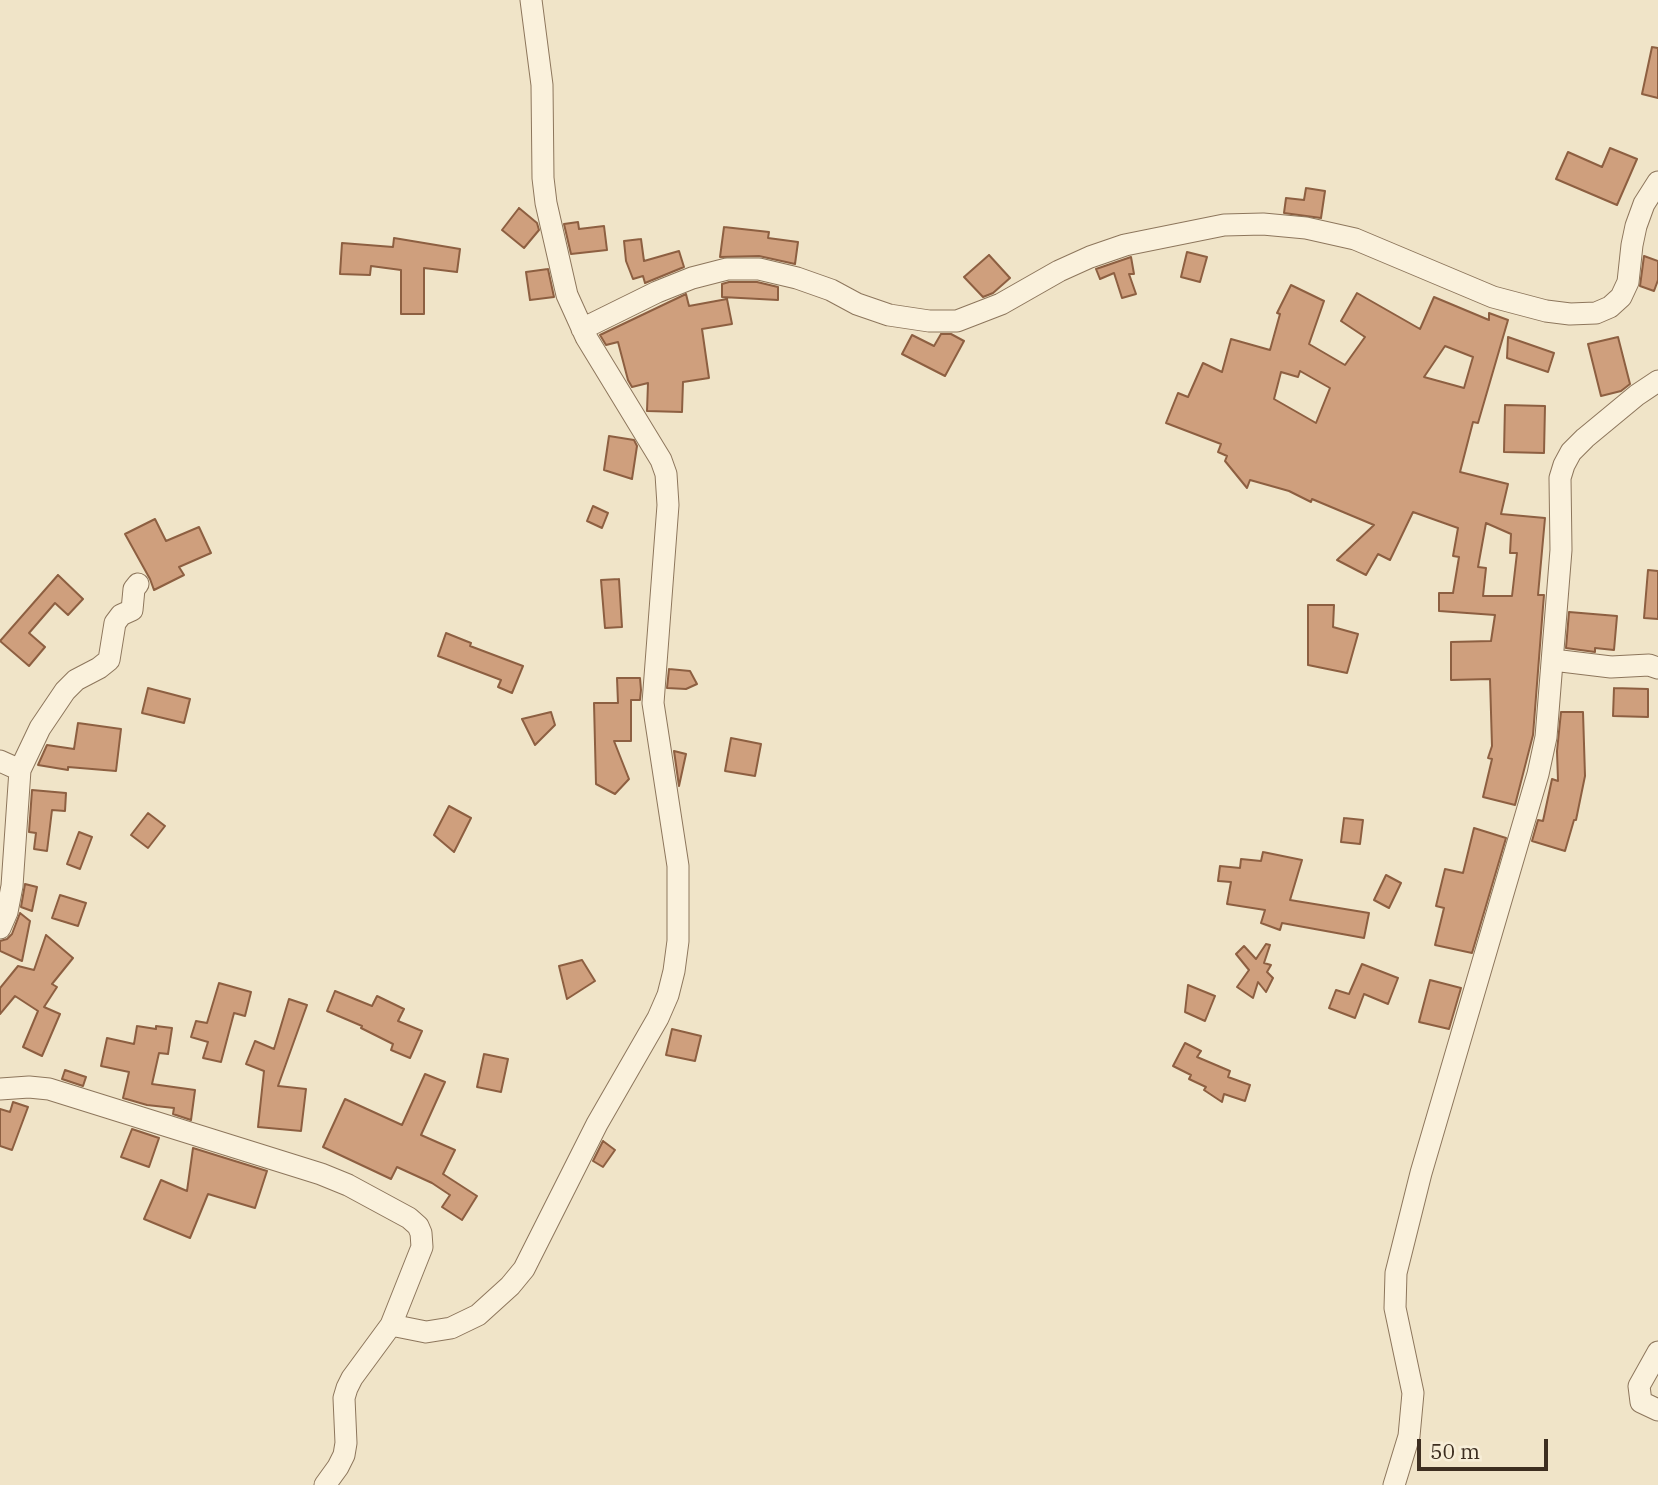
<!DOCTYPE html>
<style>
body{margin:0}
#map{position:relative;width:1658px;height:1485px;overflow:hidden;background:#f0e4c8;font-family:"IBM Plex Serif",serif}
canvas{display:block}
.scale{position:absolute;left:1417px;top:1439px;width:131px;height:32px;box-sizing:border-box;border:4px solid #3d2e20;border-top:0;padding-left:9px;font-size:21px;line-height:24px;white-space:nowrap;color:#3d2e20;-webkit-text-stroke:5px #f7eed8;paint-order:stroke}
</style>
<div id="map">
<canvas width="1658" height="1485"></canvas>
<div class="scale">50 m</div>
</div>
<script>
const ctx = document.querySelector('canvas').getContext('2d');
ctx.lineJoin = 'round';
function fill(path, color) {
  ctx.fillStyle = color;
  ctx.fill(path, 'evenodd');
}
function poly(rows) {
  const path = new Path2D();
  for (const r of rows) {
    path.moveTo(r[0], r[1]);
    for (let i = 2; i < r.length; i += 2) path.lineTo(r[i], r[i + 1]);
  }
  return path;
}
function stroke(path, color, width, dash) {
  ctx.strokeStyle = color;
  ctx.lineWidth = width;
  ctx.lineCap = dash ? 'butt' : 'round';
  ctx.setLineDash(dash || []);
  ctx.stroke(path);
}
const building = poly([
 [1652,47,1658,48,1658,98,1642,94,1652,47],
 [1610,148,1637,159,1617,205,1556,179,1568,152,1602,167,1610,148],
 [1306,188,1325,191,1321,218,1284,213,1286,198,1304,200,1306,188],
 [519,208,537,223,539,230,524,248,502,230,519,208],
 [578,222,579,229,604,226,607,250,571,254,564,224,578,222],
 [724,227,769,232,768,238,798,242,795,264,759,256,720,257,724,227],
 [394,238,460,249,457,272,424,268,424,314,401,314,401,270,371,266,370,275,340,274,342,243,393,247,394,238],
 [641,239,644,261,679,251,684,267,645,283,643,276,633,279,626,261,624,241,641,239],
 [1187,252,1207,257,1200,282,1181,277,1187,252],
 [989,255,1010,278,993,293,983,297,964,277,989,255],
 [1644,256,1658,261,1658,280,1654,291,1640,286,1644,256],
 [1131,257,1134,274,1129,274,1136,294,1122,298,1114,273,1100,279,1096,269,1131,257],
 [548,269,554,297,530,300,526,272,548,269],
 [729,282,757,282,778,287,778,300,722,297,722,284,729,282],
 [1291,285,1324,301,1309,344,1345,365,1365,337,1341,321,1357,293,1420,329,1434,297,1489,320,1489,313,1508,320,1478,423,1473,422,1460,472,1508,484,1501,514,1545,518,1538,595,1544,595,1543,607,1533,735,1515,805,1483,797,1492,759,1488,758,1492,746,1490,679,1451,680,1451,642,1491,641,1495,615,1439,611,1439,593,1453,593,1459,557,1453,556,1458,528,1413,512,1390,560,1378,554,1366,575,1337,560,1374,525,1312,499,1311,502,1289,491,1250,480,1247,488,1225,461,1227,456,1218,452,1221,444,1166,423,1178,393,1188,397,1203,363,1222,372,1231,339,1270,350,1280,314,1277,313,1291,285],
 [1445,346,1473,357,1464,388,1424,377,1445,346],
 [1300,371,1330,388,1316,423,1274,399,1281,372,1298,377,1300,371],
 [1486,523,1511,534,1510,553,1517,553,1512,596,1483,596,1486,568,1478,567,1486,523],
 [686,294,689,306,727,299,732,324,702,329,709,378,683,382,682,412,647,411,648,383,632,387,628,380,618,342,606,345,600,335,686,294],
 [941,334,951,334,964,341,945,376,902,354,912,335,934,346,941,334],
 [1508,337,1554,353,1548,372,1507,358,1508,337],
 [1618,337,1630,384,1621,391,1601,396,1588,344,1618,337],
 [1505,405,1545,406,1544,453,1504,452,1505,405],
 [609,436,634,440,637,446,632,479,604,470,609,436],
 [593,506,608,513,602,528,587,521,593,506],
 [155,519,166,541,199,527,211,553,179,567,184,575,154,590,150,579,125,534,155,519],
 [1648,570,1658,571,1658,619,1644,618,1648,570],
 [58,575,83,599,68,615,55,603,29,633,45,647,29,666,0,641,58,575],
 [619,579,622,627,605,628,601,580,619,579],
 [1308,605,1334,605,1333,627,1358,634,1347,673,1308,665,1308,605],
 [1569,612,1617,616,1614,650,1595,648,1595,652,1566,648,1569,612],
 [446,633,471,643,470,646,523,666,512,693,498,687,501,680,438,656,446,633],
 [669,669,690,671,697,684,686,689,667,688,669,669],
 [617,678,640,678,641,690,640,700,631,700,631,741,614,741,629,779,615,794,596,784,594,703,618,703,617,678],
 [148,688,190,699,184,723,142,713,148,688],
 [1614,688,1648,689,1648,717,1613,716,1614,688],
 [551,712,555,725,535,745,522,719,551,712],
 [1561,712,1583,712,1585,776,1576,820,1574,820,1565,851,1532,841,1538,820,1543,821,1552,779,1558,781,1557,751,1561,712],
 [78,723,121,729,116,771,68,767,68,770,38,765,47,745,74,749,78,723],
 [731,738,761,744,755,776,725,771,731,738],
 [674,751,686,754,679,786,674,751],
 [32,790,66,793,65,811,52,810,47,851,34,849,36,833,29,832,32,790],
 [449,806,471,818,454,852,434,835,449,806],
 [148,813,165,826,148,848,131,835,148,813],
 [1344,818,1363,820,1360,844,1341,842,1344,818],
 [1474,828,1506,838,1472,953,1435,945,1444,908,1436,906,1445,869,1463,873,1474,828],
 [79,832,92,837,80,869,67,864,79,832],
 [1263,852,1302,860,1290,900,1369,913,1364,938,1282,923,1280,930,1261,923,1265,910,1227,904,1231,882,1218,881,1220,866,1240,868,1241,859,1261,861,1263,852],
 [1386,875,1401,883,1389,908,1374,900,1386,875],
 [25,884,37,887,32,911,21,907,25,884],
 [60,895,86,903,78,926,52,918,60,895],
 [20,913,30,921,22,961,0,951,0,941,7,939,12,934,20,913],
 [46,935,73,958,52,984,57,987,44,1007,60,1014,42,1056,23,1047,38,1011,15,996,0,1014,0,988,18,966,34,970,46,935],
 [1266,944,1270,945,1264,963,1271,965,1267,972,1273,978,1266,992,1258,982,1253,998,1237,987,1249,970,1236,954,1244,946,1256,959,1266,944],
 [582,960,595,981,567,999,559,966,582,960],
 [1362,964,1398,978,1388,1004,1364,994,1355,1018,1329,1008,1336,990,1349,994,1362,964],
 [1430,980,1461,988,1449,1029,1419,1022,1430,980],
 [219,983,251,992,245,1016,234,1013,221,1062,203,1058,208,1042,191,1037,196,1021,207,1023,219,983],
 [1188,985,1215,996,1205,1021,1185,1012,1188,985],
 [335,991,372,1006,377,996,404,1009,398,1021,422,1031,410,1058,391,1050,393,1044,361,1028,362,1026,327,1011,335,991],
 [289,999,307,1005,278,1086,306,1089,301,1131,258,1127,264,1071,246,1064,255,1041,274,1049,289,999],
 [137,1026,156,1029,156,1026,172,1028,168,1054,159,1053,152,1084,195,1090,191,1120,173,1114,174,1108,147,1105,123,1098,129,1072,101,1066,107,1038,134,1044,137,1026],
 [672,1029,701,1036,695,1061,666,1055,672,1029],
 [1185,1043,1201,1051,1197,1057,1230,1071,1228,1077,1250,1085,1245,1101,1224,1094,1222,1102,1204,1090,1206,1087,1189,1079,1191,1075,1173,1066,1185,1043],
 [484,1054,508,1059,501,1092,477,1087,484,1054],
 [65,1070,86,1077,83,1086,62,1079,65,1070],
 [425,1074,445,1082,421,1135,455,1150,443,1174,477,1196,462,1220,442,1207,450,1195,432,1183,397,1167,391,1179,323,1147,345,1099,402,1125,425,1074],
 [13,1102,28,1107,12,1150,0,1146,0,1109,10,1112,13,1102],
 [132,1129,159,1138,149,1167,121,1157,132,1129],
 [603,1141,615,1150,603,1167,593,1161,603,1141],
 [193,1148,267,1171,255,1208,208,1194,190,1238,144,1219,161,1180,187,1191,193,1148]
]);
const minor = poly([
 [582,329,657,292,692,278,727,269,759,269,797,278,831,290,857,304,889,315,929,321,957,321,1001,304,1059,271,1090,257,1125,245,1224,225,1263,224,1306,228,1355,239,1493,297,1546,311,1570,314,1596,313,1610,307,1621,297,1628,282,1632,245,1636,226,1644,204,1658,182],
 [1553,660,1611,667,1649,665,1658,668],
 [0,761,20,770,12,886,7,912,0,928],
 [20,770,40,728,65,691,76,680,99,668,109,660,115,623,121,615,132,610,134,589,138,584],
 [0,1089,29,1087,49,1089,321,1174,348,1185,409,1218,418,1226,421,1233,422,1247,391,1325],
 [1658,1352,1639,1386,1641,1402,1658,1410],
 [325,1485,338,1467,344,1455,346,1443,344,1398,347,1388,352,1378,391,1325,426,1332,451,1328,478,1315,510,1286,524,1269,597,1124,658,1018,668,995,674,971,678,941,678,866,653,703,668,505,666,474,661,460,586,337,567,295,546,203,543,178,542,85,531,0],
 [1394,1485,1409,1436,1413,1393,1395,1308,1396,1273,1421,1173,1538,774,1546,737,1561,550,1560,478,1564,465,1571,452,1585,438,1637,395,1658,381]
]);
fill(building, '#cf9f7d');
stroke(building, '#8d5f41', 2);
stroke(minor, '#8d765c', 23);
stroke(minor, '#faf1dc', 21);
</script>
